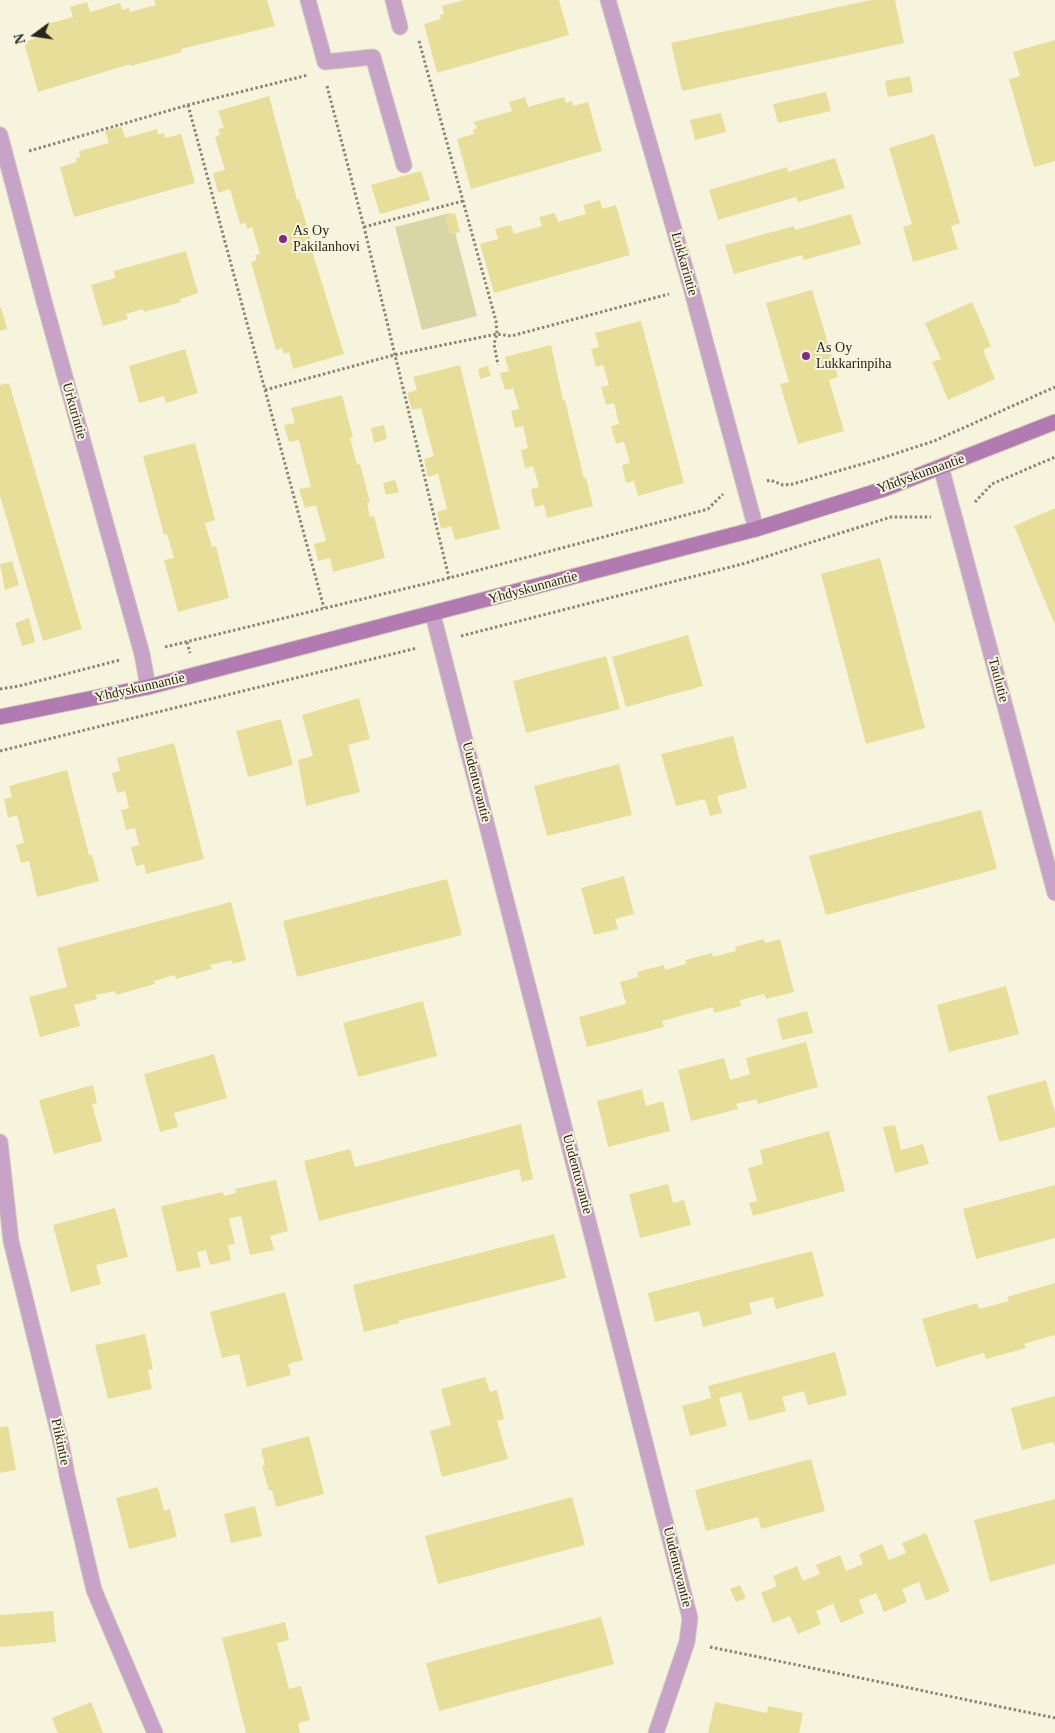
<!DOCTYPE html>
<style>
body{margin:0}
#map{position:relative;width:1055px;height:1733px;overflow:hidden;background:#f6f4dd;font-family:Georgia,serif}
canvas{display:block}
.north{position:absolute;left:10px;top:10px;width:50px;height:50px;-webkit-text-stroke:4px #f6f4dd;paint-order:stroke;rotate:256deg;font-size:14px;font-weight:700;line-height:20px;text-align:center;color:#28271e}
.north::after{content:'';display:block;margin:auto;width:18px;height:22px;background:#28271e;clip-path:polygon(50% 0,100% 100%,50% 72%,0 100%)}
</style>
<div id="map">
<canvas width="1055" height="1733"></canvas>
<div class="north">N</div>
</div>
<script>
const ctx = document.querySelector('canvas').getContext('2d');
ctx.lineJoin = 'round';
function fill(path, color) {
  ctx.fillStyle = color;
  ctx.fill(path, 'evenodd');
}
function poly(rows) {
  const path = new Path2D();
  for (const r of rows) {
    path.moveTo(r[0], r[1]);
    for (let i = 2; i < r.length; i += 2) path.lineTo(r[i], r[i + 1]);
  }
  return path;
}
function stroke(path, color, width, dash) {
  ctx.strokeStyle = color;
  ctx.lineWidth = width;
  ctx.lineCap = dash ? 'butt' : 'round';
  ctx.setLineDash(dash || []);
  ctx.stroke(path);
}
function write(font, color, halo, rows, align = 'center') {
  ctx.font = font + ' Georgia,serif';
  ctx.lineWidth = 4;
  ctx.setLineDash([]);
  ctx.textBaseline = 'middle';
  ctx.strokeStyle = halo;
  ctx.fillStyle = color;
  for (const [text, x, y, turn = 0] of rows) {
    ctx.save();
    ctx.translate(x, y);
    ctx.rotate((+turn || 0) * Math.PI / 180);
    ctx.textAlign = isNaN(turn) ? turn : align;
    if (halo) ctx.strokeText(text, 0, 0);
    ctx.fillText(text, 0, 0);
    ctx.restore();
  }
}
const green = poly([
 [450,213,477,316,422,330,395,227]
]);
const building = poly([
 [154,0,267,0,275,26,181,49,182,52,131,66,131,64,38,92,24,42,40,37,39,34,45,32,44,25,73,17,70,7,87,2,90,12,120,3,122,10,129,8,130,12,156,5],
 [464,0,559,0,569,35,437,73,424,24,441,19,440,15,444,14,442,6],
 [871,0,895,0,904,43,682,91,671,43],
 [1055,40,1055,161,1034,167,1009,79,1020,76,1013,52],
 [910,76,913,92,888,97,885,81],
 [826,92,831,111,778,123,773,104],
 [269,96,297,200,299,199,314,250,312,251,344,354,293,369,289,352,284,354,282,348,276,350,251,262,257,260,255,255,260,254,252,227,247,229,246,223,240,224,230,189,218,193,213,173,225,170,215,137,220,135,218,129,224,128,218,111],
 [525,97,528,107,564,97,566,103,572,101,573,106,588,102,602,151,471,189,457,139,474,134,473,130,477,128,474,122,512,111,509,102],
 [721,113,726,132,695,140,690,120],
 [122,127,125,138,157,129,158,135,164,133,165,138,181,134,195,183,74,217,60,167,77,162,76,158,80,157,79,151,109,143,105,131],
 [934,134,960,223,951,226,958,249,913,262,903,227,912,224,889,148],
 [835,158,845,188,798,202,796,197,718,220,709,190,787,167,788,172],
 [421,171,430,200,380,214,371,185],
 [600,200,602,209,616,205,630,255,494,293,480,244,498,239,495,229,511,225,514,234,542,226,539,217,555,213,558,222,586,214,583,205],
 [455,213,460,232,450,234,445,216],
 [851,214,861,244,804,260,802,255,734,274,725,245,794,226,795,230],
 [186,251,198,293,180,299,181,302,144,312,143,309,126,314,128,319,103,326,91,285,115,278,114,271],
 [812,290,838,377,829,380,844,431,798,444,780,384,789,382,766,303],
 [972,302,991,346,983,350,995,379,948,400,932,362,941,359,925,323],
 [1,307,7,329,0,331,0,308],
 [641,321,684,483,638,496,634,481,626,483,622,465,630,463,624,442,616,444,611,426,619,424,614,403,606,405,601,387,609,385,603,365,596,367,591,349,599,347,595,333],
 [551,345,563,400,565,400,584,479,586,478,593,506,547,518,544,505,535,507,531,489,539,487,533,466,525,468,521,450,528,448,523,426,515,428,511,411,519,409,513,388,505,390,500,373,509,371,505,357],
 [185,349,198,393,166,403,164,396,139,403,129,366],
 [460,365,500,529,455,540,451,526,441,529,437,512,447,509,438,474,428,477,424,459,434,456,421,408,412,410,407,393,417,390,413,377],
 [488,366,491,376,480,379,478,369],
 [9,383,82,629,43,641,0,496,0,385],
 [342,395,353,437,350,438,357,465,360,464,370,502,367,503,370,517,374,516,385,558,333,572,330,558,318,561,314,544,326,541,316,505,305,508,299,489,311,487,299,440,289,442,284,425,295,423,291,408],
 [384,425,387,439,374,443,371,428],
 [195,443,215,520,205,523,212,547,216,546,229,598,178,612,164,560,174,558,167,534,164,535,143,456],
 [395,480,399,492,386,495,383,483],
 [1055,508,1055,625,1014,526],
 [880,558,925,728,866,744,821,574],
 [12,561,19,585,5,590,0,564],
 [29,618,35,642,22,646,15,623],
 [688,635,703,686,626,707,612,657],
 [606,656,620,709,526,733,513,681],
 [359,698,370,739,348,745,360,792,306,806,298,760,313,756,302,715],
 [281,719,293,765,248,777,236,731],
 [733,736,747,788,717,796,722,813,710,816,705,799,676,806,661,754],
 [174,743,204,859,146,874,144,864,136,866,131,847,139,845,135,828,126,830,121,810,129,808,125,791,117,793,112,773,120,771,117,758],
 [619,764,632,815,547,836,534,786],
 [67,770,89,855,92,855,99,881,37,897,29,861,21,863,16,845,24,843,17,815,8,818,4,799,12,797,9,786],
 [981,810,997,869,826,915,809,856],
 [624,876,634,914,615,919,618,929,594,935,581,888],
 [447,879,462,935,297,977,283,921],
 [231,902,246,960,233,964,231,960,210,965,212,969,176,979,175,975,154,981,155,984,116,995,115,991,96,995,97,999,74,1005,80,1026,40,1037,29,997,67,987,57,948],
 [764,939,765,943,780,939,794,992,766,999,764,994,740,1000,741,1006,714,1013,713,1007,662,1021,664,1027,587,1047,579,1017,626,1004,620,982,638,977,637,972,664,965,665,970,686,964,685,960,712,953,713,957,736,951,735,947],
 [1006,986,1019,1034,949,1052,937,1005],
 [423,1001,437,1056,358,1077,343,1023],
 [807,1011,813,1033,782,1040,777,1019],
 [806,1042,818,1087,758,1104,756,1099,736,1104,738,1109,691,1121,678,1070,724,1058,730,1080,750,1074,746,1058],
 [214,1054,227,1098,174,1113,178,1127,160,1132,144,1074],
 [1046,1080,1055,1113,1055,1127,999,1142,987,1096],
 [93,1085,97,1103,92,1104,102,1141,54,1154,39,1100],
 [642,1089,646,1106,663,1101,670,1131,608,1147,597,1101],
 [521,1124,533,1179,522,1182,519,1169,319,1221,304,1161,350,1149,355,1167],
 [895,1125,901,1150,923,1144,929,1164,895,1173,883,1127],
 [829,1131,845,1191,753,1216,749,1203,757,1201,748,1168,763,1164,760,1150],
 [276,1180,288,1231,270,1236,274,1250,250,1255,241,1216,229,1218,235,1244,228,1245,231,1260,210,1265,206,1250,197,1252,201,1267,177,1272,161,1206,223,1192,224,1196,236,1193,235,1189],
 [668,1184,673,1203,684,1200,691,1225,640,1238,629,1194],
 [1055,1185,1055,1238,976,1259,963,1209],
 [115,1208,128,1257,96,1265,101,1284,71,1292,53,1225],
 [554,1234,566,1278,398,1321,399,1323,364,1332,353,1285],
 [812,1251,824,1296,776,1309,773,1297,749,1303,752,1314,703,1327,699,1311,655,1322,648,1293],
 [1055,1283,1055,1335,1024,1344,1026,1348,986,1359,984,1353,936,1367,922,1319,977,1303,979,1309,1009,1301,1007,1297],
 [285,1292,303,1360,288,1364,291,1375,247,1387,239,1354,222,1358,210,1312],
 [145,1334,153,1369,148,1370,152,1389,108,1399,95,1345],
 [835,1352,847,1395,808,1405,804,1391,782,1397,786,1411,749,1421,741,1392,719,1398,727,1426,690,1436,682,1406,711,1398,708,1386],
 [485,1377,490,1392,497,1390,504,1419,497,1421,508,1459,442,1477,430,1431,451,1425,441,1389],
 [1055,1396,1055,1447,1053,1442,1022,1450,1011,1408],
 [8,1426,16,1470,0,1473,0,1427],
 [309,1436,324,1494,276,1507,272,1490,269,1491,262,1466,265,1465,261,1449],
 [811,1459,825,1511,761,1529,758,1517,706,1531,695,1490],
 [158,1487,164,1511,170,1509,177,1537,129,1549,116,1498],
 [572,1497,585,1545,438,1584,425,1536],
 [1055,1499,1055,1564,990,1582,974,1520],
 [255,1506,262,1536,231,1543,224,1514],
 [926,1533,950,1591,926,1601,919,1582,902,1589,907,1602,884,1612,876,1593,859,1600,864,1613,841,1623,833,1604,816,1611,821,1624,798,1634,790,1616,773,1623,761,1593,777,1586,773,1576,797,1566,803,1581,820,1574,816,1565,840,1555,846,1571,863,1564,859,1554,882,1544,889,1560,906,1553,902,1543],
 [740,1585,746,1598,736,1602,730,1589],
 [53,1611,56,1642,0,1647,0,1615],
 [601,1617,614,1664,439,1711,426,1663],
 [285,1622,289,1640,277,1643,289,1689,301,1686,310,1720,298,1723,300,1733,246,1733,222,1638],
 [91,1702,103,1733,58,1733,52,1718],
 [715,1702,767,1713,768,1706,803,1713,799,1733,708,1733]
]);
const path = poly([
 [419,41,496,321,497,334,494,344,498,365],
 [327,86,364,227,449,578],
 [188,105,324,608],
 [29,151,188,105,308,75],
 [364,227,463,201],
 [265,390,394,355,497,334,511,336,669,294],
 [767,481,770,480,783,485,793,484,876,460,934,441,1055,387],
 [975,502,992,484,1055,457],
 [461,636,746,563,891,517,931,517],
 [187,642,190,653],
 [165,647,449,578,701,511,708,509,723,494],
 [0,689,19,686,120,660],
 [0,751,417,648],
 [710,1647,1055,1718]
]);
const service = poly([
 [308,0,325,62,373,57,404,165],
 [393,0,400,27]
]);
const minor = poly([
 [608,0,691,288,756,529],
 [0,135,44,301,142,654,148,687],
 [941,467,1055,893],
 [433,615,690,1618,687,1642,656,1733],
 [0,1142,11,1241,62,1447,67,1475,94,1590,155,1733]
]);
const secondary = poly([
 [0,717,148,687,756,529,884,489,1055,422]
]);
const markers = [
 [283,239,5,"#88248d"],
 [806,356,5,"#88248d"]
];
const poiNames = [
 ["As Oy",293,231],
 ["Pakilanhovi",293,247],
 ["As Oy",816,348],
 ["Lukkarinpiha",816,364]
];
const streetNames = [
 ["Lukkarintie",684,264,74],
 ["Urkurintie",74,411,74],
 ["Yhdyskunnantie",921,474,-20],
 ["Yhdyskunnantie",533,588,-15],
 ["Taulutie",998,680,75],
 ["Yhdyskunnantie",140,688,-13],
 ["Uudentuvantie",476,782,76],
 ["Uudentuvantie",577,1174,75],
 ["Piikintie",60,1442,78],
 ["Uudentuvantie",677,1567,76]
];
fill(green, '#dad5a7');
fill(building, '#e7df99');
stroke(service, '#d1cfbb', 17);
stroke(minor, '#d1cfbb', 17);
stroke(secondary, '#d1cfbb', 17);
stroke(path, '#888777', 3, [2.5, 2.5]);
stroke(service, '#c8a3c8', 15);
stroke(minor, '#c8a3c8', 15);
stroke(secondary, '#b17bb2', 15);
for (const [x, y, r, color] of markers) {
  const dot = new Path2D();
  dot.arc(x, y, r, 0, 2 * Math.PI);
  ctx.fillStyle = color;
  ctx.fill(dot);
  stroke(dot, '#f6f4dd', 2);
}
write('14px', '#28271e', '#f6f4dd', poiNames, 'left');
write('14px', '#28271e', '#f6f4dd', streetNames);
</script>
